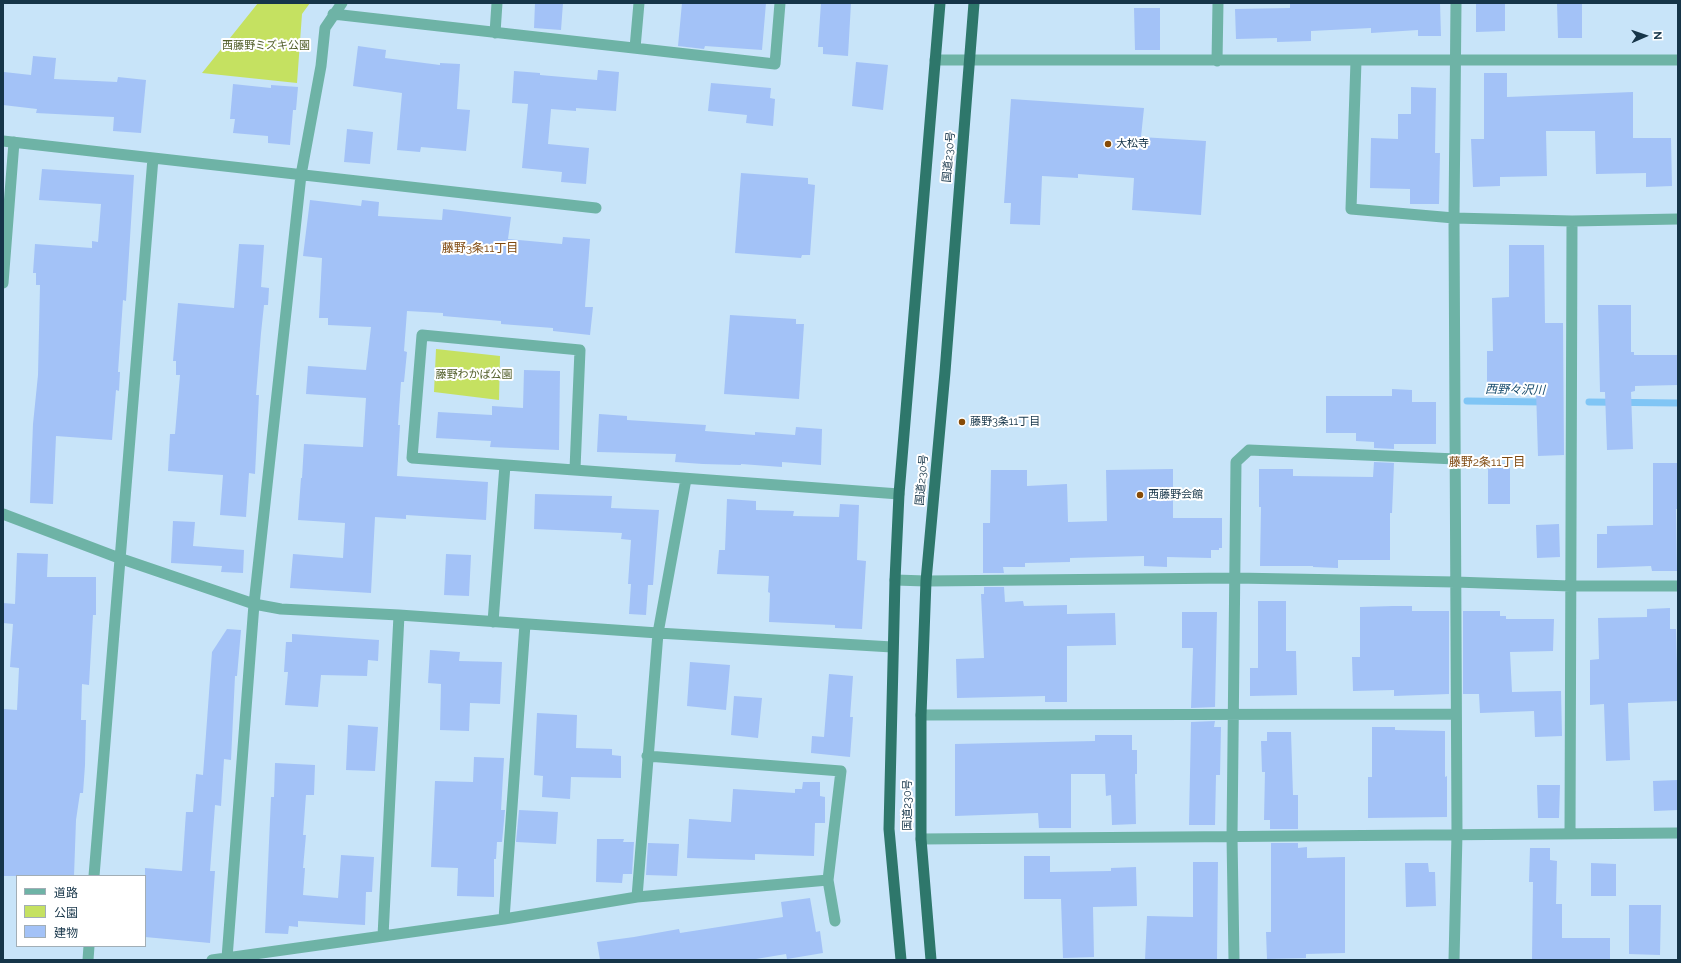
<!DOCTYPE html>
<meta charset="utf-8">
<style>
body{margin:0}
#map{position:relative;width:1681px;height:963px;overflow:hidden;background:#c8e4f9;font-family:Raleway,"Noto Sans JP",sans-serif}
canvas{display:block}
.frame{position:absolute;inset:0;border:4px solid #163549;pointer-events:none}
.legend{position:absolute;left:16px;top:875px;width:130px;height:72px;box-sizing:border-box;background:#fff;border:1px solid #a2aeb6;margin:0;padding:5px 7px;list-style:none;font-size:12px;color:#163549}
.legend li{display:flex;align-items:center;gap:8px;height:20px}
.legend b{width:20px;border:1px solid #a2aeb6}
.north{position:absolute;left:1625px;top:16px;width:40px;height:40px;-webkit-text-stroke:3px #fff;paint-order:stroke;rotate:88deg;font-size:11px;font-weight:700;line-height:16px;text-align:center;color:#163549}
.north::after{content:'';display:block;margin:auto;width:14px;height:18px;background:#163549;clip-path:polygon(50% 0,100% 100%,50% 72%,0 100%)}
</style>
<div id="map">
<canvas width="1681" height="963"></canvas>
<div class="frame"></div>
<ul class="legend">
<li><b style="height:5px;background:#6eb3a6"></b>道路</li>
<li><b style="height:11px;background:#c5e161"></b>公園</li>
<li><b style="height:11px;background:#a3c2f7"></b>建物</li>
</ul>
<div class="north">N</div>
</div>
<script>
const ctx = document.querySelector('canvas').getContext('2d');
ctx.lineJoin = 'round';
function fill(path, color) {
  ctx.fillStyle = color;
  ctx.fill(path, 'evenodd');
}
function poly(rows) {
  const path = new Path2D();
  for (const r of rows) {
    path.moveTo(r[0], r[1]);
    for (let i = 2; i < r.length; i += 2) path.lineTo(r[i], r[i + 1]);
  }
  return path;
}
function stroke(path, color, width, dash) {
  ctx.strokeStyle = color;
  ctx.lineWidth = width;
  ctx.lineCap = dash ? 'butt' : 'round';
  ctx.setLineDash(dash || []);
  ctx.stroke(path);
}
function write(font, color, halo, rows, align = 'center') {
  ctx.font = font + ' Raleway,"Noto Sans JP",sans-serif';
  ctx.lineWidth = 4;
  ctx.setLineDash([]);
  ctx.textBaseline = 'middle';
  ctx.strokeStyle = halo;
  ctx.fillStyle = color;
  for (const [text, x, y, turn = 0] of rows) {
    ctx.save();
    ctx.translate(x, y);
    ctx.rotate((+turn || 0) * Math.PI / 180);
    ctx.textAlign = isNaN(turn) ? turn : align;
    if (halo) ctx.strokeText(text, 0, 0);
    ctx.fillText(text, 0, 0);
    ctx.restore();
  }
}
const green = poly([
 [258,3,310,3,302,14,297,83,202,73],
 [436,349,500,356,499,400,434,392]
]);
const stream = poly([
 [1467,401,1545,402],
 [1589,402,1678,403]
]);
const building = poly([
 [535,3,563,3,561,30,534,28],
 [682,3,766,3,762,50,705,46,704,49,678,46],
 [821,3,851,3,848,56,823,54,823,47,818,47],
 [1290,3,1440,3,1441,36,1418,36,1418,30,1371,33,1371,28,1311,31,1311,41,1277,42,1277,38,1236,39,1235,9,1290,8],
 [1476,3,1505,3,1505,31,1476,32],
 [1557,3,1582,3,1582,38,1558,38],
 [1134,8,1160,8,1160,50,1135,50],
 [358,46,386,50,385,58,440,65,440,63,460,64,457,109,470,110,466,151,421,147,420,152,397,150,402,93,353,86],
 [33,56,56,58,54,79,117,82,118,77,146,80,141,133,113,131,114,117,36,113,37,109,3,105,4,72,31,75],
 [856,62,888,65,883,110,852,106],
 [598,70,619,72,616,111,576,108,576,111,551,109,548,144,589,148,586,184,561,182,562,172,522,168,528,104,512,103,514,71,540,73,540,75,597,80],
 [1484,73,1507,73,1507,97,1633,92,1633,138,1671,138,1672,186,1646,187,1646,173,1596,174,1595,131,1546,131,1547,176,1500,177,1500,186,1473,187,1471,139,1484,139],
 [711,83,771,88,770,98,775,99,773,126,746,123,747,115,708,111],
 [233,84,271,88,271,85,298,87,296,110,293,110,290,145,268,143,268,136,233,133,235,119,230,119],
 [1411,87,1436,88,1435,153,1440,153,1439,204,1410,204,1410,189,1370,188,1371,138,1398,139,1398,114,1411,114],
 [1011,99,1144,108,1141,137,1206,141,1201,215,1132,210,1134,178,1078,174,1078,178,1042,176,1040,225,1010,224,1011,203,1004,203],
 [347,129,373,132,370,164,344,162],
 [42,169,134,175,126,301,123,300,118,372,120,372,119,391,116,390,112,440,56,436,53,504,30,503,33,424,38,375,40,285,36,285,36,273,33,273,35,244,92,248,92,241,98,242,101,204,39,200],
 [741,173,808,178,808,184,815,185,810,255,802,255,801,258,735,253],
 [310,200,361,206,362,200,379,202,378,216,442,220,443,209,511,217,508,239,562,244,563,237,590,239,585,307,593,307,590,335,553,331,553,328,501,324,501,321,443,316,443,313,407,311,404,351,407,352,404,382,401,382,398,425,400,425,397,476,488,482,486,520,406,515,406,519,375,517,371,593,290,588,293,554,343,558,345,523,298,520,301,478,302,478,304,444,363,447,366,398,306,394,308,366,366,370,371,327,328,325,328,318,319,318,322,258,303,256],
 [239,244,264,245,261,287,269,288,268,305,264,305,261,333,256,395,259,395,255,474,249,473,246,517,220,515,223,475,168,471,170,434,175,434,180,375,176,375,176,361,173,361,178,303,234,308],
 [1509,245,1544,245,1545,323,1563,323,1564,455,1538,456,1536,389,1487,389,1487,351,1493,351,1492,298,1509,297],
 [1598,305,1631,305,1631,352,1634,352,1634,355,1678,355,1678,385,1635,386,1635,391,1631,392,1633,449,1607,450,1605,392,1600,392],
 [730,315,796,319,796,324,804,324,799,399,724,394],
 [524,370,560,371,559,450,490,447,491,441,436,438,438,412,492,415,492,406,523,408],
 [1392,389,1412,390,1412,402,1436,402,1436,444,1394,444,1394,449,1374,448,1374,442,1356,441,1356,433,1326,433,1326,396,1392,396],
 [599,414,627,416,627,420,706,425,705,431,755,435,755,432,795,435,796,427,822,429,821,465,782,462,782,467,741,464,741,465,703,464,675,462,676,454,597,452],
 [1374,462,1394,463,1392,513,1390,513,1390,560,1338,560,1338,568,1313,567,1313,566,1260,566,1261,507,1259,507,1259,469,1293,469,1293,476,1373,477],
 [1510,463,1510,504,1488,504,1488,464],
 [1653,463,1678,463,1678,509,1676,509,1677,571,1652,571,1651,566,1597,568,1597,534,1607,534,1607,526,1653,525],
 [1173,469,1173,518,1222,518,1222,548,1219,548,1219,550,1211,550,1211,558,1167,557,1167,567,1144,566,1144,556,1070,558,1070,562,1025,563,1025,567,1003,567,1004,573,983,573,983,523,990,523,991,470,1027,470,1027,486,1067,484,1068,522,1107,521,1106,470],
 [535,494,612,496,611,508,659,510,653,585,648,585,646,615,629,614,631,584,628,584,631,540,621,539,622,533,534,529],
 [727,499,756,501,756,510,794,511,793,516,839,517,840,504,859,505,857,560,866,561,862,629,835,628,835,625,769,622,770,593,768,592,769,576,717,574,719,550,725,550],
 [173,521,195,522,193,546,244,550,243,573,221,572,222,566,171,563],
 [1559,524,1560,557,1537,558,1536,525],
 [17,553,48,554,47,577,96,577,96,615,93,615,89,685,82,684,81,720,86,720,85,765,83,793,80,793,76,820,74,876,3,876,3,709,17,710,19,668,10,667,13,624,3,623,3,603,15,604],
 [446,554,471,555,469,596,444,595],
 [984,587,1004,587,1005,602,1023,601,1024,606,1067,605,1067,614,1115,613,1116,645,1067,646,1067,702,1045,702,1045,696,957,698,956,659,984,658,981,594,984,594],
 [1258,601,1286,601,1286,651,1296,651,1297,695,1250,696,1250,668,1258,668],
 [1393,606,1412,606,1412,611,1449,611,1449,694,1394,696,1394,690,1353,691,1352,657,1360,657,1360,607],
 [1670,608,1670,629,1676,629,1678,701,1628,703,1630,760,1606,761,1604,704,1590,705,1590,660,1599,659,1598,618,1647,617,1647,609],
 [1463,611,1500,611,1500,616,1506,616,1506,619,1554,619,1553,651,1510,652,1512,692,1561,691,1562,736,1535,737,1534,711,1480,713,1479,694,1463,694],
 [1182,612,1217,612,1215,707,1191,708,1193,648,1182,648],
 [227,629,241,630,237,676,235,676,231,760,224,759,221,806,215,805,210,871,215,871,210,943,145,937,145,868,182,871,186,812,193,812,196,774,203,775,212,652],
 [292,634,379,640,378,661,368,660,367,676,321,675,318,707,285,705,288,672,284,672,286,642,292,642],
 [430,650,460,652,459,661,502,662,500,704,470,703,469,731,440,730,441,684,428,683],
 [690,662,730,665,726,710,687,706],
 [829,674,853,676,850,717,853,717,850,757,811,753,812,736,824,737],
 [734,696,762,698,758,738,731,735],
 [537,713,577,715,576,748,612,749,612,755,621,756,621,778,571,777,570,799,542,797,543,776,534,775],
 [1215,721,1214,727,1221,727,1220,775,1216,775,1215,825,1189,825,1191,722],
 [348,725,378,727,375,771,346,770],
 [1372,727,1395,727,1395,730,1445,731,1445,777,1447,776,1447,817,1368,818,1368,777,1372,777],
 [1267,732,1291,732,1293,795,1298,795,1298,829,1270,829,1270,820,1264,820,1265,772,1262,772,1261,741,1267,741],
 [1095,735,1132,735,1132,750,1137,750,1137,774,1135,774,1136,824,1112,825,1111,795,1106,796,1105,774,1071,774,1071,828,1039,828,1038,813,955,816,955,744,1095,741],
 [474,757,504,758,501,810,505,810,502,842,497,842,496,859,494,859,494,897,457,896,458,868,431,867,435,781,473,782],
 [275,763,315,765,314,795,306,795,303,835,306,835,303,868,305,868,303,895,338,898,341,855,374,857,372,892,366,892,365,925,298,921,298,927,289,926,288,934,265,933,271,797,274,797],
 [1678,780,1678,810,1654,811,1653,781],
 [803,782,820,782,820,796,825,797,825,823,815,823,814,856,755,854,755,860,687,858,689,819,731,822,733,789,795,793,795,789,802,789],
 [1537,785,1560,785,1559,818,1538,818],
 [519,810,558,812,556,844,516,842],
 [597,839,624,839,623,842,634,842,632,874,623,874,622,883,596,882],
 [648,843,679,844,677,876,646,875],
 [1271,843,1298,843,1298,848,1307,847,1307,858,1345,857,1345,953,1306,954,1306,958,1267,959,1266,932,1271,932],
 [1530,848,1550,848,1550,860,1557,861,1556,904,1562,904,1562,938,1610,938,1610,960,1532,960,1533,882,1529,882],
 [1024,856,1050,856,1050,872,1111,871,1111,868,1136,867,1137,906,1093,907,1094,957,1063,958,1061,899,1024,899],
 [1193,862,1218,862,1217,960,1145,960,1147,916,1193,917],
 [1405,863,1428,863,1429,872,1435,872,1436,906,1406,907],
 [1591,863,1616,864,1616,896,1591,896],
 [810,898,816,932,820,931,823,953,787,959,786,954,750,960,600,960,597,942,634,937,679,929,680,933,783,917,781,902],
 [1629,905,1661,905,1660,955,1629,954]
]);
const minor = poly([
 [333,14,775,64,780,3],
 [495,33,497,3],
 [635,48,639,3],
 [935,60,1678,60],
 [1217,61,1218,3],
 [1356,61,1351,209,1454,218,1572,221,1678,219],
 [3,141,596,208],
 [3,283,14,142],
 [575,469,580,350,422,335,412,458,899,494],
 [3,514,119,558,254,604,281,609,399,615,658,633,892,647],
 [895,580,926,581,1235,578,1455,582,1570,586,1678,586],
 [493,622,505,465],
 [921,715,1456,714],
 [647,756,841,771,828,880,835,921],
 [1570,834,1572,221],
 [921,839,1678,833],
 [94,876,153,158],
 [637,897,658,633,686,479],
 [504,919,525,624],
 [383,936,399,615],
 [227,958,254,604,301,175,321,66,325,28,342,3],
 [88,960,89,946],
 [212,960,504,919,637,897,828,880],
 [1234,960,1232,836,1236,462,1249,450,1456,459],
 [1454,960,1457,834,1454,218,1456,3]
]);
const trunk = poly([
 [901,960,889,829,895,580,899,494,940,3],
 [931,960,921,839,921,715,926,581,945,372,974,3]
]);
const markers = [
 [1108,144,4,"#874b07"],
 [962,422,4,"#874b07"],
 [1140,495,4,"#874b07"]
];
const parkNames = [
 ["西藤野ミズキ公園",266,46],
 ["藤野わかば公園",474,375]
];
const poiNames = [
 ["大松寺",1116,144],
 ["藤野3条11丁目",970,422],
 ["西藤野会館",1148,495]
];
const streetNames = [
 ["国道230号",949,157,-85],
 ["国道230号",922,480,-85],
 ["国道230号",908,805,-90]
];
const neighbourhoodNames = [
 ["藤野3条11丁目",480,248],
 ["藤野2条11丁目",1487,462]
];
const waterNames = [
 ["西野々沢川",1515,390,1]
];
fill(green, '#c5e161');
stroke(stream, '#80c5f5', 7);
fill(building, '#a3c2f7');
stroke(minor, '#6eb3a6', 11);
stroke(trunk, '#2e776b', 11);
for (const [x, y, r, color] of markers) {
  const dot = new Path2D();
  dot.arc(x, y, r, 0, 2 * Math.PI);
  ctx.fillStyle = color;
  ctx.fill(dot);
  stroke(dot, '#fff', 1.5);
}
write('11px', '#515e29', '#fff', parkNames);
write('11px', '#163549', '#fff', poiNames, 'left');
write('11px', '#163549', '#fff', streetNames);
write('12px', '#7e470d', '#fff', neighbourhoodNames);
write('italic 12px', '#1a4e6f', '#fff', waterNames);
</script>
